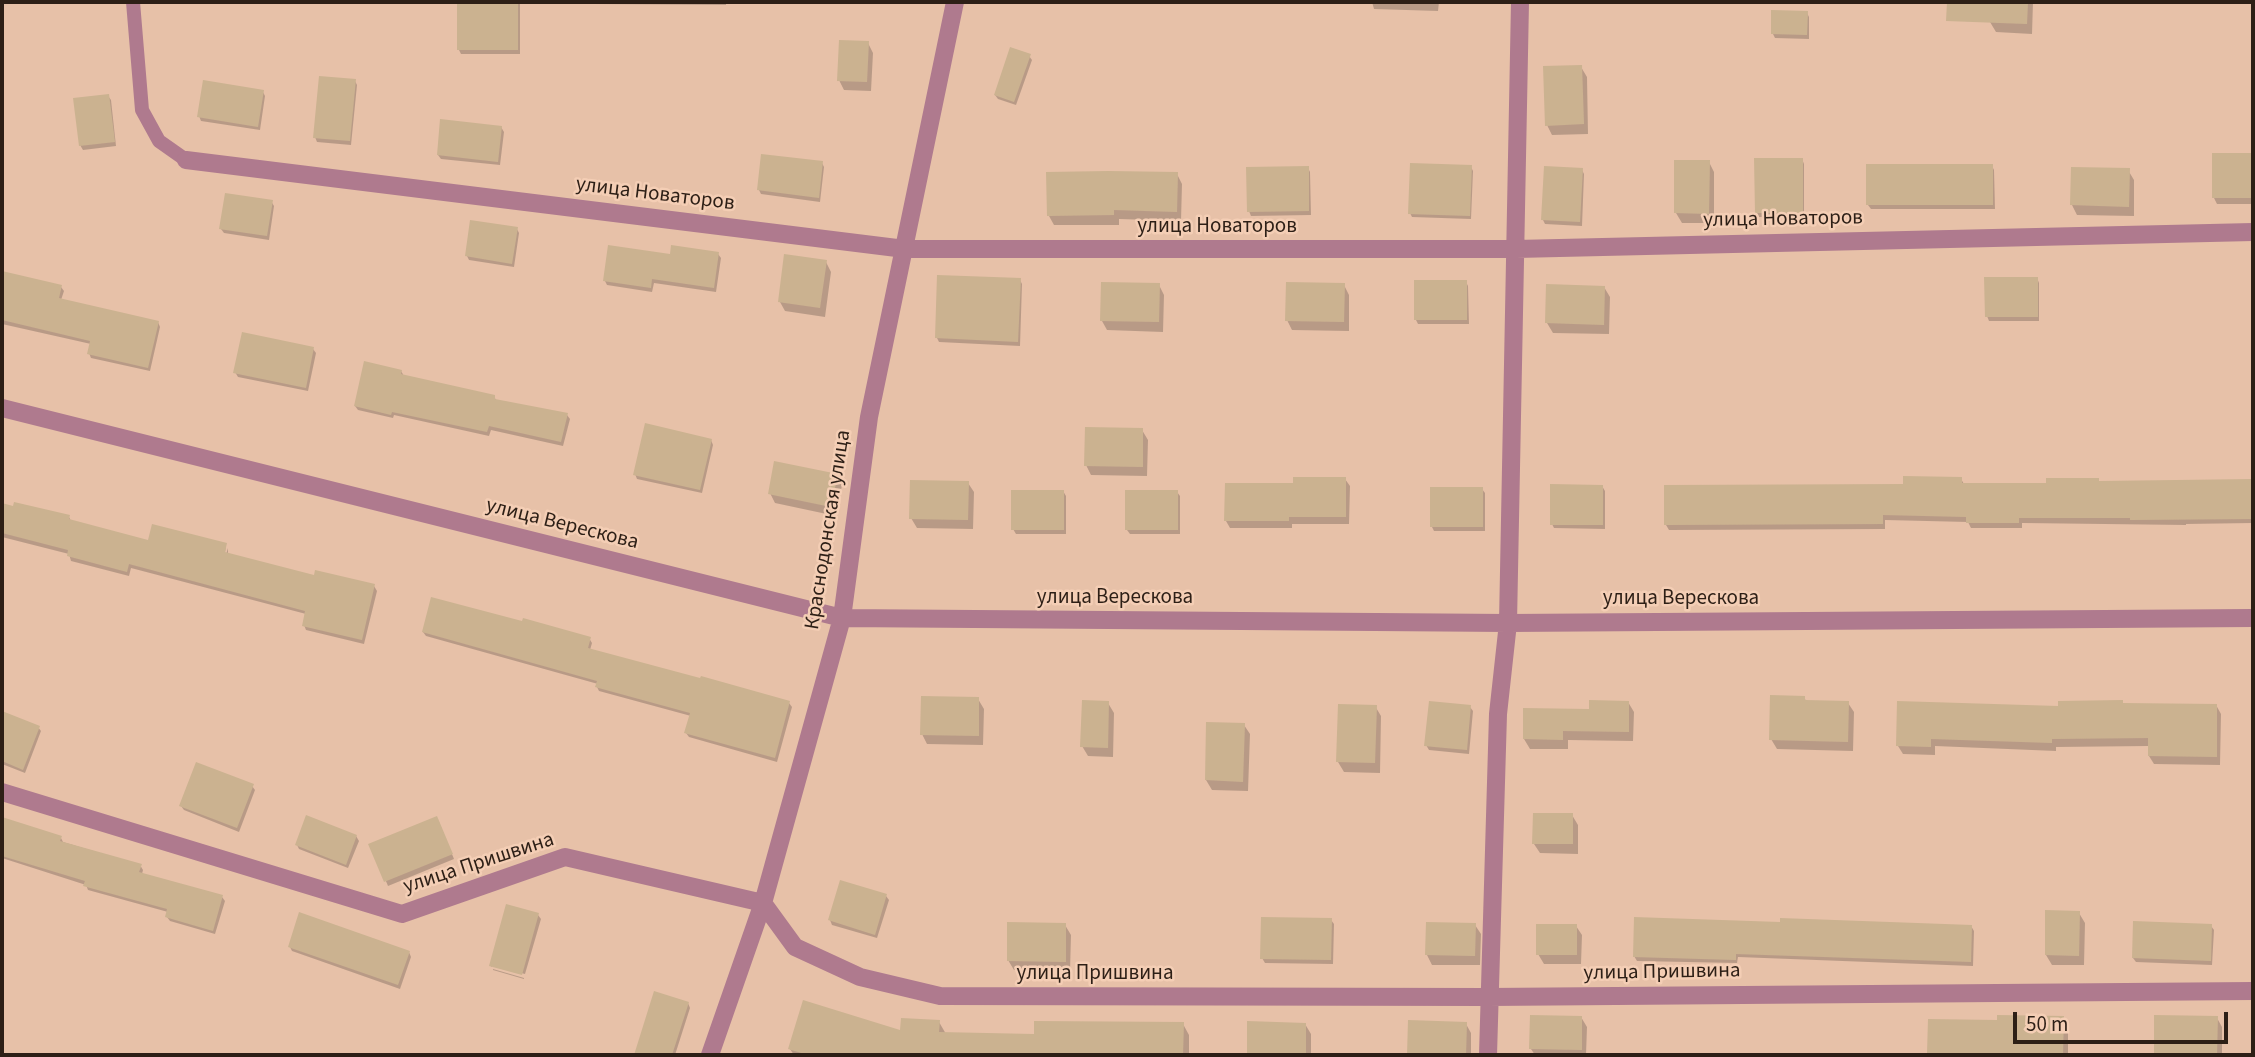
<!DOCTYPE html>
<meta charset="utf-8">
<style>
body{margin:0}
#map{position:relative;width:2255px;height:1057px;overflow:hidden;background:#e7c1a8;font-family:"Source Sans 3",sans-serif}
canvas{display:block}
.frame{position:absolute;inset:0;border:4px solid #2d1f16;pointer-events:none}
.scale{position:absolute;left:2013px;top:1012px;width:215px;height:32px;box-sizing:border-box;border:4px solid #2d1f16;border-top:0;padding-left:9px;font-size:21px;line-height:24px;white-space:nowrap;color:#2d1f16;-webkit-text-stroke:5px #f4ceb5;paint-order:stroke}
</style>
<div id="map">
<canvas width="2255" height="1057"></canvas>
<div class="frame"></div>
<div class="scale">50 m</div>
</div>
<script>
const ctx = document.querySelector('canvas').getContext('2d');
ctx.lineJoin = 'round';
function fill(path, color) {
  ctx.fillStyle = color;
  ctx.fill(path, 'evenodd');
}
function poly(rows) {
  const path = new Path2D();
  for (const r of rows) {
    path.moveTo(r[0], r[1]);
    for (let i = 2; i < r.length; i += 2) path.lineTo(r[i], r[i + 1]);
  }
  return path;
}
function stroke(path, color, width, dash) {
  ctx.strokeStyle = color;
  ctx.lineWidth = width;
  ctx.lineCap = dash ? 'butt' : 'round';
  ctx.setLineDash(dash || []);
  ctx.stroke(path);
}
function write(font, color, halo, rows, align = 'center') {
  ctx.font = font + ' "Source Sans 3",sans-serif';
  ctx.lineWidth = 5;
  ctx.setLineDash([]);
  ctx.textBaseline = 'middle';
  ctx.strokeStyle = halo;
  ctx.fillStyle = color;
  for (const [text, x, y, turn = 0] of rows) {
    ctx.save();
    ctx.translate(x, y);
    ctx.rotate((+turn || 0) * Math.PI / 180);
    ctx.textAlign = isNaN(turn) ? turn : align;
    if (halo) ctx.strokeText(text, 0, 0);
    ctx.fillText(text, 0, 0);
    ctx.restore();
  }
}
const shadow = poly([
 [459,2,520,2,520,54,461,54,459,50],
 [593,2,726,2,726,5,594,4],
 [1372,2,1439,2,1438,11,1374,9],
 [1991,2,2033,2,2032,34,1996,32,1990,22],
 [1807,13,1809,17,1809,39,1775,38,1773,34],
 [868,43,873,53,871,91,844,90,839,80],
 [1029,56,1032,60,1016,105,998,99,995,95],
 [1581,67,1587,77,1588,134,1552,135,1547,125],
 [355,81,357,85,351,145,317,142,315,137],
 [263,92,265,96,260,130,201,121,199,116],
 [108,96,111,100,116,146,83,150,80,145],
 [501,127,504,132,500,165,441,159,438,155],
 [2214,155,2253,155,2253,204,2217,204,2214,198],
 [1802,159,1804,164,1804,217,1759,217,1757,213],
 [1709,162,1714,172,1714,223,1682,223,1676,213],
 [822,163,824,167,820,202,761,194,759,190],
 [1992,166,1994,170,1995,209,1871,209,1868,205],
 [1471,167,1473,171,1471,219,1412,217,1410,213],
 [1308,168,1310,172,1311,215,1251,216,1249,211],
 [1582,170,1584,174,1582,226,1545,224,1543,220],
 [2128,170,2134,180,2134,216,2077,215,2072,205],
 [1177,174,1182,184,1181,221,1119,219,1119,225,1054,225,1049,216],
 [271,201,274,206,269,240,224,233,221,229],
 [517,229,519,233,514,267,469,260,467,256],
 [718,254,721,258,716,292,654,283,652,292,607,285,605,281,672,256],
 [826,262,831,272,825,317,785,311,780,302],
 [2,273,61,287,64,291,61,300,158,322,160,327,150,371,91,358,89,353,91,344,2,324],
 [2037,278,2039,283,2039,321,1989,321,1987,316],
 [1020,280,1022,284,1020,346,939,342,937,338],
 [1466,282,1468,286,1469,324,1418,324,1416,320],
 [1159,285,1164,295,1163,332,1107,330,1102,321],
 [1344,285,1349,295,1349,331,1292,330,1287,320],
 [1604,287,1610,297,1609,334,1553,333,1547,323],
 [313,349,316,353,308,391,238,377,235,372],
 [401,371,404,376,494,397,497,401,567,415,570,419,563,446,491,430,489,436,394,415,393,418,358,410,355,406],
 [1142,430,1148,440,1147,476,1091,475,1086,465],
 [711,440,713,445,702,493,637,479,635,474],
 [837,476,842,485,836,516,775,503,770,493],
 [1345,479,1350,486,1349,524,1292,524,1292,528,1230,528,1226,521],
 [1961,479,1964,484,2253,481,2253,523,2186,524,2186,525,2022,523,2022,528,1971,528,1968,522,1885,520,1885,529,1669,530,1666,525,1905,486],
 [968,483,974,492,973,529,917,528,911,518],
 [1602,486,1605,491,1605,529,1554,528,1552,524],
 [1482,489,1485,493,1485,531,1434,531,1432,527],
 [1063,491,1066,496,1066,534,1016,534,1013,529],
 [1177,492,1180,496,1180,534,1130,534,1127,530],
 [2,505,69,517,71,521,149,542,226,545,224,561,228,548,228,554,315,578,374,586,377,591,364,644,306,630,304,625,306,614,131,568,129,576,71,561,69,554,2,537],
 [423,632,589,638,592,643,590,650,789,703,792,707,777,762,689,737,686,733,691,716,599,691,597,687,598,684,426,636],
 [1804,697,1806,701,1848,703,1854,712,1853,751,1777,749,1771,739],
 [978,699,984,709,983,745,927,744,922,734],
 [1628,702,1634,712,1633,741,1568,740,1568,749,1530,749,1524,739,1590,711],
 [1108,703,1114,713,1113,757,1088,756,1082,746],
 [2123,705,2216,705,2221,714,2220,765,2154,764,2149,756,2149,746,2056,747,2056,751,1935,746,1935,755,1903,754,1898,746,2060,708],
 [1375,706,1381,716,1380,773,1344,772,1338,762],
 [1470,707,1473,711,1469,754,1429,750,1426,745],
 [2,713,38,727,41,731,25,773,2,764],
 [1244,725,1250,734,1248,791,1212,790,1206,780],
 [252,786,255,790,239,832,184,810,181,806],
 [1572,815,1578,825,1578,854,1540,853,1534,844],
 [2,819,61,838,63,842,140,865,143,870,142,874,222,897,225,901,215,934,170,921,167,917,168,912,88,890,86,885,2,858],
 [439,822,454,859,388,886,371,845],
 [356,836,359,841,348,868,299,849,297,845],
 [886,896,889,900,877,938,832,925,830,920],
 [2079,913,2085,923,2084,965,2052,965,2046,955],
 [538,915,541,919,525,974,492,965,492,967,491,966],
 [1331,920,1334,924,1333,964,1265,963,1262,958],
 [1065,925,1071,935,1070,972,1014,970,1008,960],
 [1475,925,1481,934,1480,965,1432,965,1427,955],
 [1576,926,1582,935,1581,964,1544,964,1538,954],
 [1971,926,1974,931,1973,966,1738,957,1737,963,1637,961,1634,956],
 [2211,926,2214,930,2212,965,2136,962,2133,958],
 [290,947,409,952,411,957,400,989,292,951],
 [493,969,524,978,524,979,493,970],
 [655,993,688,1003,690,1008,675,1055,635,1055],
 [1581,1017,1587,1027,1586,1055,1535,1055,1531,1049],
 [2156,1017,2217,1018,2222,1027,2222,1055,2156,1055],
 [2063,1018,2068,1028,2068,1055,1931,1055,1929,1052,1999,1021],
 [939,1022,946,1034,1035,1036,1183,1024,1189,1035,1189,1055,794,1055,790,1049,902,1032],
 [1409,1022,1466,1024,1471,1033,1471,1055,1409,1055],
 [1249,1023,1305,1024,1311,1034,1311,1055,1248,1055]
]);
const building = poly([
 [457,2,518,2,518,50,457,50],
 [1947,2,2028,2,2027,24,1946,21],
 [1771,10,1808,11,1807,35,1771,34],
 [839,40,869,41,867,82,837,81],
 [1010,47,1031,54,1014,102,994,95],
 [1582,65,1584,124,1545,126,1543,66],
 [319,76,356,79,350,141,313,138],
 [203,80,264,90,258,127,197,117],
 [109,94,115,142,79,146,73,98],
 [440,119,502,126,498,162,437,155],
 [2212,153,2253,153,2253,198,2212,198],
 [761,154,823,161,819,198,757,190],
 [1754,158,1803,158,1803,213,1755,213],
 [1674,160,1710,160,1709,214,1674,213],
 [1410,163,1472,165,1470,216,1408,214],
 [1866,164,1993,164,1993,205,1866,205],
 [1309,166,1309,211,1247,212,1246,167],
 [1544,166,1583,168,1580,222,1541,220],
 [2071,167,2130,168,2129,207,2070,205],
 [1108,171,1178,172,1177,212,1114,210,1114,215,1047,216,1046,172],
 [225,193,273,200,267,236,219,229],
 [470,220,518,227,512,264,465,256],
 [608,245,670,254,671,245,719,252,714,288,652,279,651,288,603,281],
 [784,254,827,260,820,308,778,302],
 [2,271,62,285,59,298,159,321,148,368,87,354,90,341,2,320],
 [937,275,1021,278,1018,342,935,338],
 [1984,277,2038,277,2038,317,1985,317],
 [1414,280,1467,280,1467,320,1414,320],
 [1101,282,1160,283,1159,322,1100,321],
 [1286,282,1345,283,1344,322,1285,321],
 [1546,284,1605,286,1604,325,1545,323],
 [242,332,314,347,306,388,233,373],
 [364,361,402,370,401,374,495,395,495,399,568,413,561,442,489,426,487,432,392,412,391,415,354,406],
 [645,423,712,439,700,490,633,475],
 [1085,427,1143,428,1143,467,1084,466],
 [774,461,838,474,831,507,768,494],
 [1903,476,1962,477,1962,483,2046,483,2046,478,2099,478,2099,481,2253,479,2253,519,2130,520,2130,518,2019,518,2019,523,1966,523,1966,517,1883,515,1883,524,1664,525,1664,485,1903,484],
 [1293,477,1346,477,1346,517,1289,517,1289,521,1224,521,1225,483,1293,483],
 [910,480,969,481,968,520,909,519],
 [1550,484,1603,485,1603,525,1550,525],
 [1430,487,1483,487,1483,527,1430,527],
 [1011,490,1064,490,1064,530,1011,530],
 [1125,490,1178,490,1178,530,1125,530],
 [14,502,70,515,69,519,148,540,152,524,227,543,225,552,314,575,315,570,375,584,362,640,302,626,305,611,129,564,127,572,67,556,68,550,2,533,2,503,13,506],
 [431,597,522,621,523,618,591,637,588,648,700,678,701,676,790,701,775,758,684,733,690,713,595,687,597,681,422,632],
 [1770,695,1805,696,1805,700,1849,701,1848,742,1769,740],
 [921,696,979,697,979,736,920,735],
 [1082,700,1109,701,1108,748,1080,747],
 [1589,700,1629,701,1629,732,1563,731,1563,740,1523,739,1523,708,1589,709],
 [2123,700,2123,703,2217,704,2217,757,2148,756,2148,738,2052,739,2052,743,1931,739,1931,747,1896,746,1897,701,2058,706,2058,701],
 [1429,701,1471,705,1467,750,1424,746],
 [1338,704,1377,705,1375,763,1336,762],
 [2,711,40,726,23,770,2,761],
 [1206,722,1245,723,1243,782,1205,780],
 [196,762,254,784,237,828,179,806],
 [1533,813,1573,813,1573,844,1532,844],
 [306,815,357,835,346,865,295,845],
 [437,816,453,854,384,882,368,844],
 [2,817,62,836,60,841,142,864,139,872,223,895,213,931,165,917,167,909,83,886,85,881,2,856],
 [840,880,887,894,875,935,828,920],
 [506,904,539,913,522,975,489,966],
 [2045,910,2080,911,2079,956,2045,955],
 [299,912,410,951,398,985,288,947],
 [1261,917,1332,918,1331,960,1260,959],
 [1634,917,1780,922,1780,918,1972,925,1971,962,1736,954,1736,960,1633,957],
 [2133,921,2212,924,2211,961,2132,958],
 [1007,922,1066,923,1066,962,1007,961],
 [1426,922,1476,923,1475,956,1425,955],
 [1536,924,1577,924,1577,955,1536,955],
 [654,991,689,1002,672,1055,634,1055],
 [803,1000,900,1030,901,1018,940,1020,939,1032,1034,1034,1034,1021,1184,1022,1183,1055,808,1055,788,1049],
 [1530,1015,1582,1016,1582,1050,1529,1049],
 [1997,1015,2064,1016,2063,1055,1927,1053,1928,1019,1997,1020],
 [2154,1015,2218,1016,2217,1055,2154,1055],
 [1408,1020,1467,1022,1466,1055,1407,1055],
 [1247,1021,1306,1023,1306,1055,1247,1055]
]);
const service = poly([
 [133,2,142,110,159,141,186,160]
]);
const minor = poly([
 [186,160,905,249,1516,249,2253,232],
 [2,408,842,618,1508,623,2253,618],
 [2,792,402,914,565,857,763,903,795,947,860,977,940,996,1488,997,2253,991],
 [710,1055,763,903,842,618,869,417,955,2],
 [1488,1055,1498,714,1508,623,1520,2]
]);
const streetNames = [
 ["улица Новаторов",655,195,7],
 ["улица Новаторов",1783,220,-1],
 ["улица Новаторов",1217,227],
 ["улица Верескова",562,525,14],
 ["Краснодонская улица",829,530,-81],
 ["улица Верескова",1115,598],
 ["улица Верескова",1681,599],
 ["улица Пришвина",479,864,-18],
 ["улица Пришвина",1662,973,-1],
 ["улица Пришвина",1095,974]
];
fill(shadow, '#0003');
fill(building, '#cbb290');
stroke(service, '#af7a8e', 14);
stroke(minor, '#af7a8e', 18);
write('21px', '#2d1f16', '#f4ceb5', streetNames);
</script>
